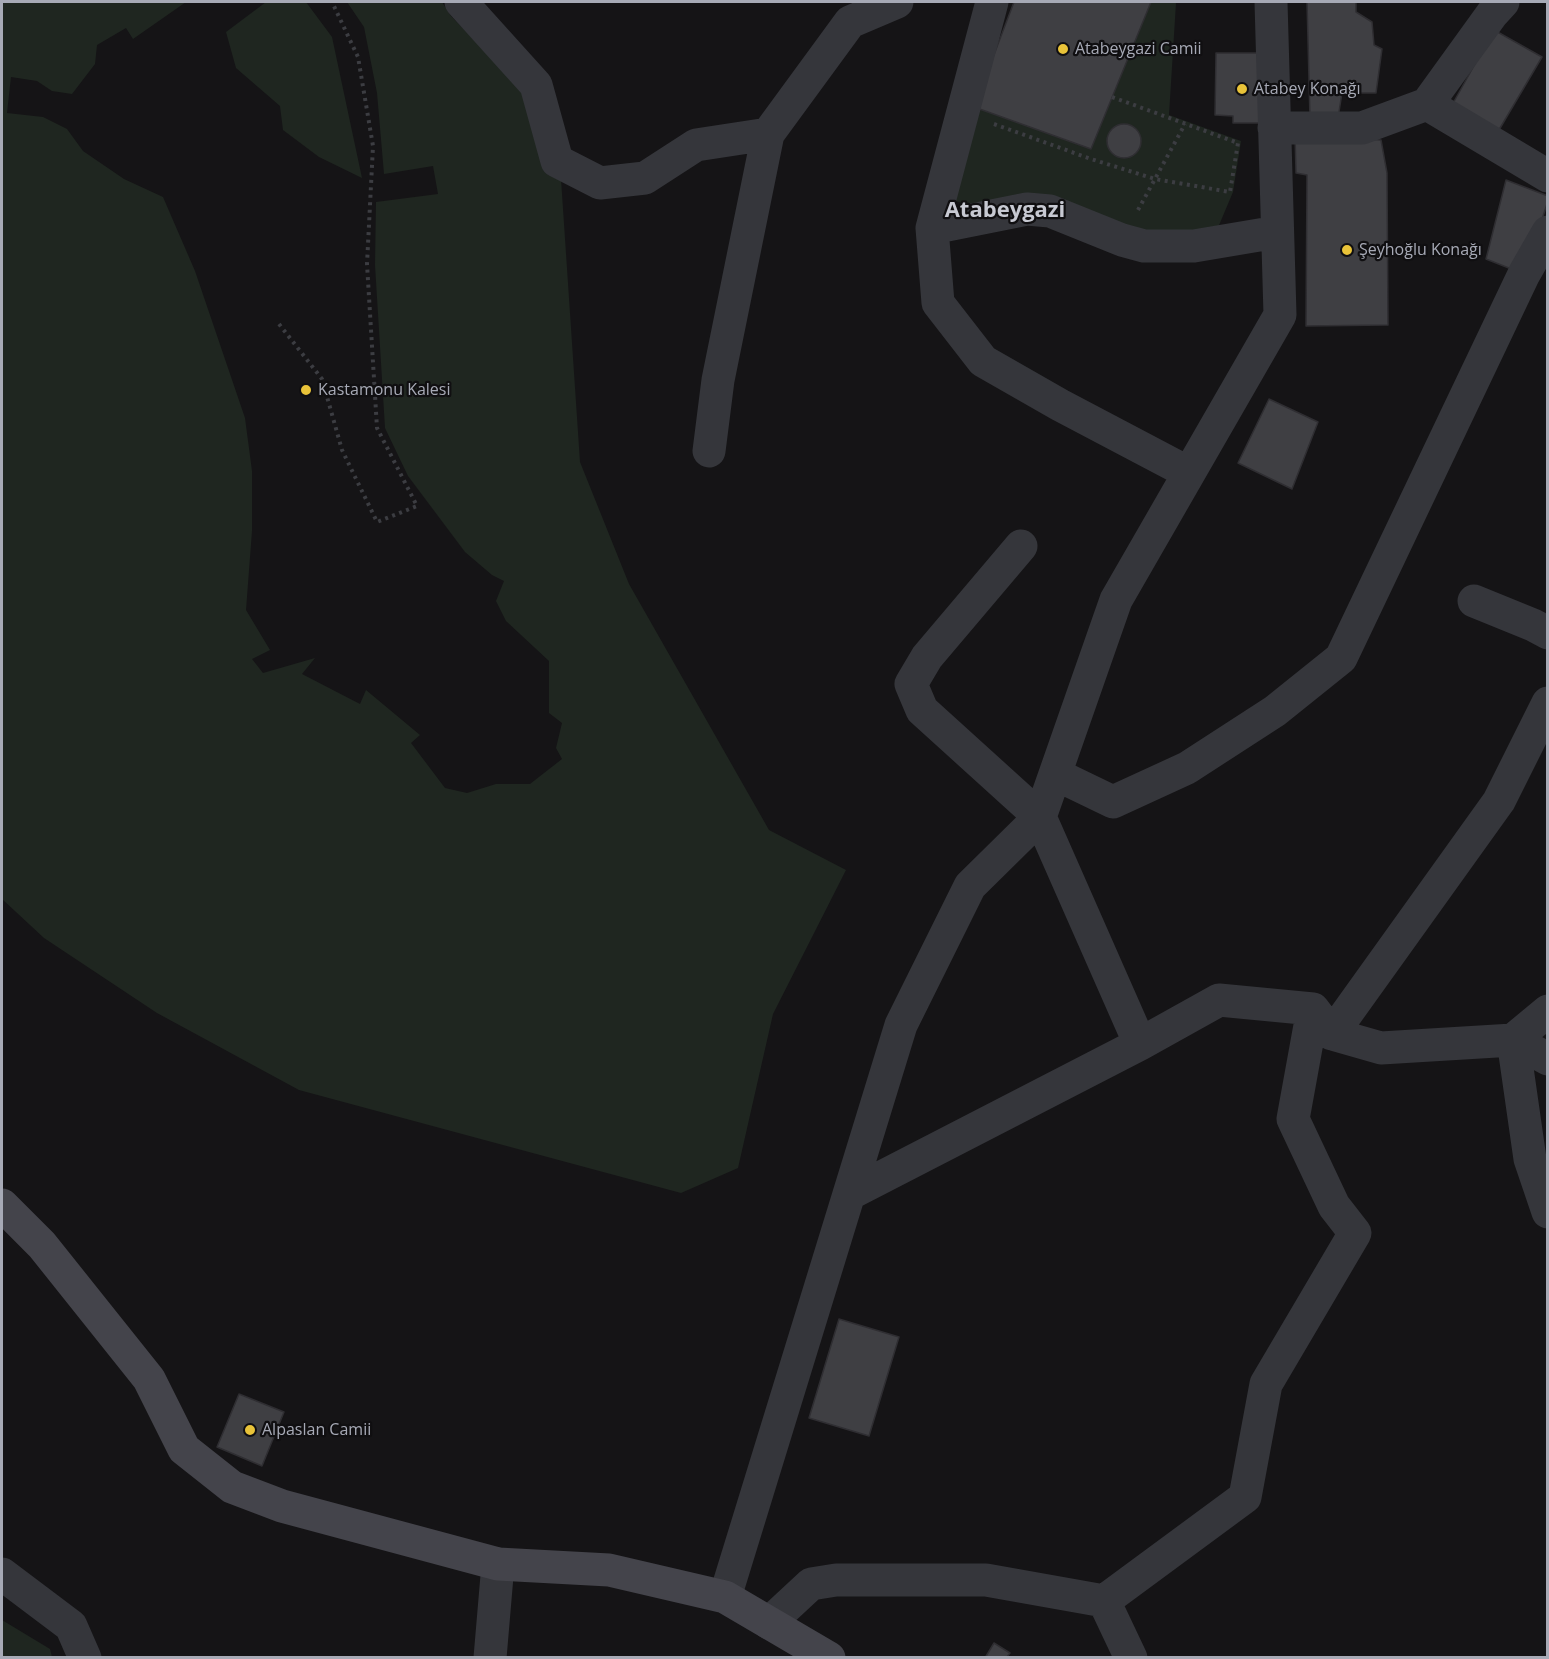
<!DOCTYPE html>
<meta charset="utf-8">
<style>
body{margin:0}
#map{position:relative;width:1549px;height:1659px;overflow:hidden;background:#151416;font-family:"Open Sans",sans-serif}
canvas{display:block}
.frame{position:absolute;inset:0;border:3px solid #a7aab6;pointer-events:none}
</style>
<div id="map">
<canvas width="1549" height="1659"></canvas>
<div class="frame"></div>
</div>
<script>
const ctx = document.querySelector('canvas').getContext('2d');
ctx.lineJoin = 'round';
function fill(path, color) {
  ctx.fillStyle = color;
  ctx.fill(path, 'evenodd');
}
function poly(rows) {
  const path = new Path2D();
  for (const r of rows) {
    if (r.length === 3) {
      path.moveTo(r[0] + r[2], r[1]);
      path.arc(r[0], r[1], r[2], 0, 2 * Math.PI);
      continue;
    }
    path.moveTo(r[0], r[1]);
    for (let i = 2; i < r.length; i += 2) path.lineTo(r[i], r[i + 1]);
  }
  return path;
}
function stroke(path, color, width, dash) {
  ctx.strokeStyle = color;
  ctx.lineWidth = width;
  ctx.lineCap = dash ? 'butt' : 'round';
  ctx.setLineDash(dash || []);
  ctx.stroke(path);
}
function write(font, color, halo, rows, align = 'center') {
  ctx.font = font + ' "Open Sans",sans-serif';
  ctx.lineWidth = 4.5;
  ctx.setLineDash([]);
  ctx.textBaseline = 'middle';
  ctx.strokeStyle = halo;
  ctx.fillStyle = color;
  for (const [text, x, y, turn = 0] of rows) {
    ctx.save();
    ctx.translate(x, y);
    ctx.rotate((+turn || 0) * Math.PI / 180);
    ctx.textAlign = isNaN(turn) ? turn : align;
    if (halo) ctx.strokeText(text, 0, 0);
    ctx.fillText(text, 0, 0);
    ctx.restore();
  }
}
const green = poly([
 [2,2,186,2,133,39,126,28,97,45,95,64,72,94,52,91,37,81,11,77,7,113,43,117,67,129,83,151,124,179,163,197,195,271,245,418,252,471,252,531,246,610,270,650,252,659,263,673,315,658,302,674,360,704,366,690,420,735,411,743,445,788,467,793,496,784,530,784,562,759,556,748,562,723,549,713,549,661,506,621,496,601,504,581,492,575,465,552,408,476,385,428,375,265,376,202,438,194,433,166,384,174,377,93,364,27,347,2,442,2,451,16,527,94,561,179,580,462,629,584,769,830,846,870,773,1014,738,1168,681,1193,299,1090,157,1013,44,938,2,899],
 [266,2,306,2,332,37,362,178,319,157,283,130,280,106,236,68,226,32],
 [1151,2,1202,2,1176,3,1169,115,1241,141,1233,192,1217,230,1201,239,972,206,949,199,974,107,1091,149],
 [2,1620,50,1649,52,1657,2,1657]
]);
const building = poly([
 [1014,2,1151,2,1091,149,974,107,1014,2],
 [1307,2,1356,2,1356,12,1372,22,1374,45,1382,49,1376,93,1342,93,1338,118,1310,119,1307,2],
 [1494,30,1542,57,1496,135,1452,105,1494,30],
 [1216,53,1264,53,1263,123,1233,123,1233,116,1215,115,1216,53],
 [1124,141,17],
 [1295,135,1381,140,1387,173,1388,325,1306,326,1307,175,1296,173,1295,135],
 [1506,180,1548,196,1548,201,1524,274,1486,259,1506,180],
 [1269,399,1318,422,1292,489,1238,463,1269,399],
 [839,1319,899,1337,869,1436,809,1418,839,1319],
 [239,1394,284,1412,262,1466,217,1447,239,1394],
 [994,1643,1010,1653,1006,1658,985,1658,994,1643]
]);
const path = poly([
 [1112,97,1238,143],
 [994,124,1091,159,1155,179,1230,192,1238,143],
 [1138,210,1185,124],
 [279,324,322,379,342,450,377,522,417,506,377,428,367,264,373,146,358,57,332,2]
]);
const street = poly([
 [461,2,536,85,557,161,600,183,645,178,696,145,768,134,850,22,897,2],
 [992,2,932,228,938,303,983,361,1060,405,1189,473],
 [1427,104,1548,176],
 [1274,128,1362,128,1427,104,1492,14,1503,2],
 [932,228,1027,209,1050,211,1122,240,1144,246,1194,246,1277,232],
 [709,451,718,380,768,134],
 [1021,546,927,657,911,684,922,710,1040,817,1140,1044],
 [1474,601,1533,625,1548,633],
 [1055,774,1113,802,1187,768,1275,711,1341,658,1524,274,1548,232],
 [1332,1034,1499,801,1548,703],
 [1548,1059,1513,1040,1530,1159,1548,1212],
 [851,1193,1140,1044,1219,1000,1313,1009,1332,1034,1381,1048,1513,1040,1548,1011],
 [2,1574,71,1626,85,1658],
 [725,1597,901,1025,970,886,1040,817,1116,600,1280,315,1271,2],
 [1104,1601,1131,1658],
 [769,1623,811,1584,836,1580,986,1580,1104,1601,1245,1497,1266,1384,1355,1233,1334,1206,1293,1119,1313,1009],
 [490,1658,498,1564]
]);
const secondary = poly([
 [2,1205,42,1245,149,1379,184,1449,232,1487,282,1506,498,1564,609,1570,725,1597,829,1658]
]);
const markers = [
 [1063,49,6,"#e9c339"],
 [1242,89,6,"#e9c339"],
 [1347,250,6,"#e9c339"],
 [306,390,6,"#e9c339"],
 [250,1430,6,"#e9c339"]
];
const poiNames = [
 ["Atabeygazi Camii",1075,49],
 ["Atabey Konağı",1254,89],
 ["Şeyhoğlu Konağı",1359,250],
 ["Kastamonu Kalesi",318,390],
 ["Alpaslan Camii",262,1430]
];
const districtNames = [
 ["Atabeygazi",1005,211]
];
fill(green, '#1f2620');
fill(building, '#3f3f43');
stroke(building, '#2f2e32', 1.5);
stroke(path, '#3c3d42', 4, [3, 4.5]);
stroke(street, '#35363b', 33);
stroke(secondary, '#44444b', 33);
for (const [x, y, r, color] of markers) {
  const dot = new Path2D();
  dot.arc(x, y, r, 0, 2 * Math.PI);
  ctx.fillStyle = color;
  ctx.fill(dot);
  stroke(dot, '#100f11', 2);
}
write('16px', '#a7aab6', '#100f11', poiNames, 'left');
write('bold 22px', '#c7c9d2', '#100f11', districtNames);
</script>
